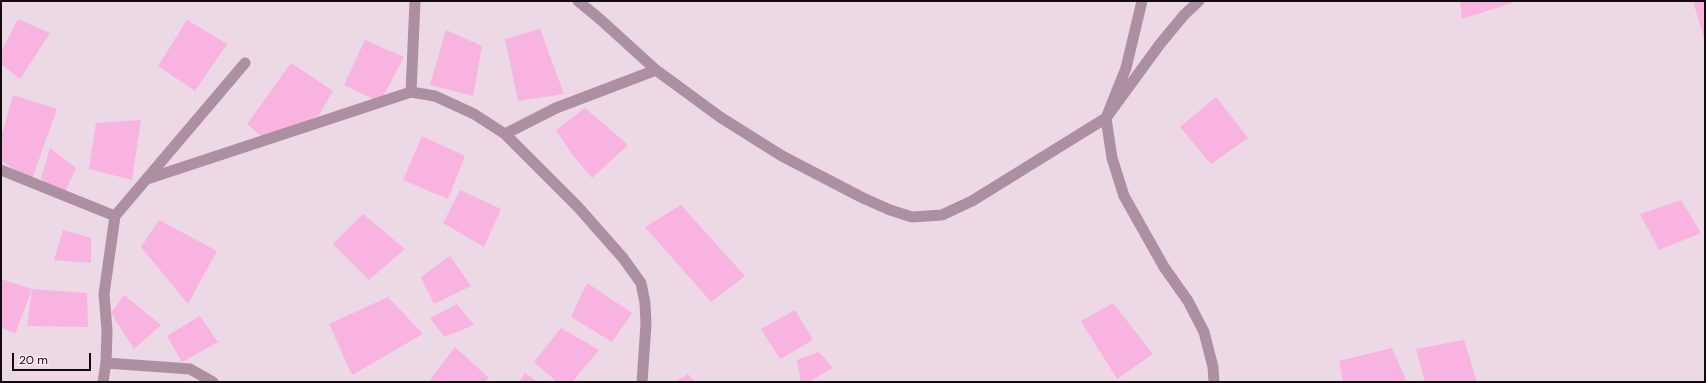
<!DOCTYPE html>
<style>
body{margin:0}
#map{position:relative;width:1706px;height:383px;overflow:hidden;background:#ecd9e5;font-family:"DM Sans",sans-serif}
canvas{display:block}
.frame{position:absolute;inset:0;border:2px solid #120c10;pointer-events:none}
.scale{position:absolute;left:12px;top:353px;width:79px;height:18px;box-sizing:border-box;border:2px solid #120c10;border-top:0;padding-left:5px;font-size:12px;line-height:14px;white-space:nowrap;color:#120c10;-webkit-text-stroke:3px #f9e7f2;paint-order:stroke}
</style>
<div id="map">
<canvas width="1706" height="383"></canvas>
<div class="frame"></div>
<div class="scale">20 m</div>
</div>
<script>
const ctx = document.querySelector('canvas').getContext('2d');
ctx.lineJoin = 'round';
function fill(path, color) {
  ctx.fillStyle = color;
  ctx.fill(path, 'evenodd');
}
function poly(rows) {
  const path = new Path2D();
  for (const r of rows) {
    path.moveTo(r[0], r[1]);
    for (let i = 2; i < r.length; i += 2) path.lineTo(r[i], r[i + 1]);
  }
  return path;
}
function stroke(path, color, width, dash) {
  ctx.strokeStyle = color;
  ctx.lineWidth = width;
  ctx.lineCap = dash ? 'butt' : 'round';
  ctx.setLineDash(dash || []);
  ctx.stroke(path);
}
const building = poly([
 [1460,1,1511,1,1512,3,1462,19],
 [1693,1,1705,1,1705,42],
 [18,19,50,33,20,79,1,64,1,52],
 [187,20,227,44,195,91,158,66],
 [540,29,564,94,518,101,505,39],
 [446,30,482,46,473,96,430,85],
 [365,40,404,57,380,102,344,85],
 [291,63,333,91,319,115,266,140,247,124],
 [13,95,57,109,31,182,1,160,1,138],
 [1216,97,1248,138,1211,164,1180,127],
 [585,108,628,145,592,178,572,154,556,130],
 [141,120,132,180,89,169,96,123],
 [422,136,465,156,448,199,403,180],
 [50,148,76,168,63,196,41,179],
 [460,190,501,209,484,247,443,223],
 [1681,200,1701,233,1659,250,1640,214],
 [681,205,745,276,711,302,645,227],
 [363,214,405,249,369,280,333,244],
 [159,220,217,251,188,304,141,247],
 [63,230,91,238,91,263,54,260],
 [450,256,471,286,434,304,421,277],
 [1,279,32,289,15,334,1,327],
 [587,283,632,313,612,342,571,317],
 [32,289,87,293,88,327,27,326],
 [124,295,161,325,134,349,111,313],
 [388,297,423,334,352,375,329,324],
 [1113,303,1153,354,1117,379,1081,321],
 [457,304,474,325,444,337,430,318],
 [795,310,813,340,780,359,761,329],
 [200,316,218,342,182,362,167,336],
 [561,328,599,350,572,382,557,382,534,362],
 [1464,340,1477,382,1425,382,1416,349],
 [455,347,489,378,484,382,432,382,430,380],
 [1392,348,1407,382,1343,382,1339,361],
 [819,352,833,368,808,382,801,382,797,360],
 [525,373,538,382,519,382],
 [688,374,695,382,675,382]
]);
const service = poly([
 [106,363,190,369,213,382]
]);
const minor = poly([
 [578,1,601,20,656,70],
 [1142,1,1126,68,1106,118,1112,158,1124,196,1164,267,1188,301,1204,332,1213,367,1214,382],
 [411,92,415,1],
 [505,134,556,108,656,70,720,117,782,156,863,198,890,210,912,217,942,215,972,201,1106,118,1160,44,1184,15,1199,1],
 [1,170,115,216],
 [147,179,411,92,435,96,474,114,505,134,578,207,623,258,641,283,645,303,646,324,642,382],
 [103,382,106,363,107,330,104,294,115,216,245,63]
]);
fill(building, '#f8b3e0');
stroke(service, '#ad8fa2', 11);
stroke(minor, '#ad8fa2', 11);
</script>
